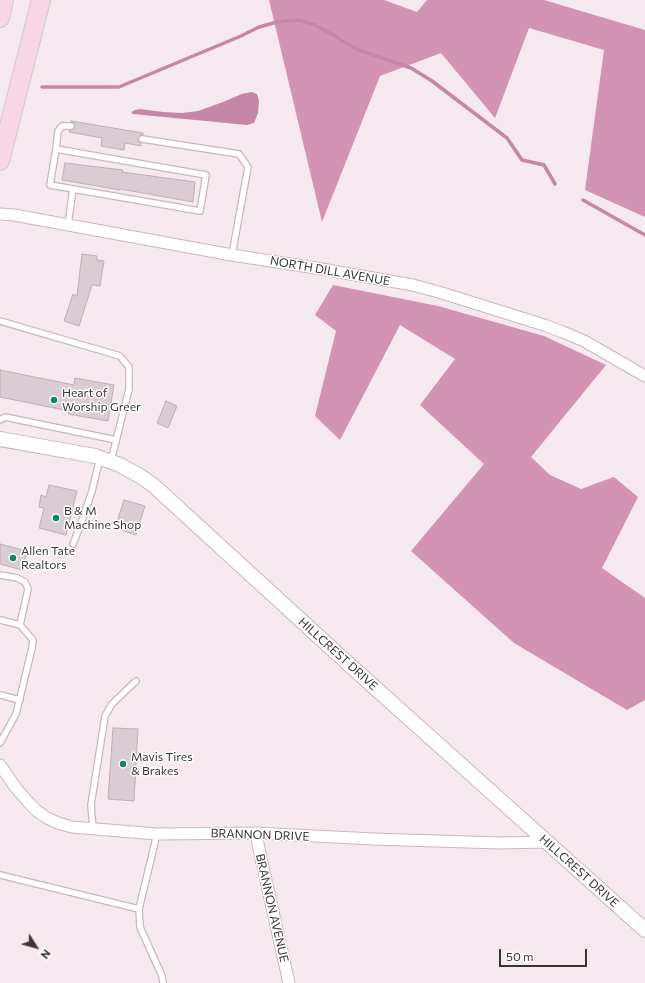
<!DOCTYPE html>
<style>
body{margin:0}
#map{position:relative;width:645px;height:983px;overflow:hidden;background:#f6e9ef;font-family:Commissioner,sans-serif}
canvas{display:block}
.north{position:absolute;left:16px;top:927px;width:40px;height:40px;-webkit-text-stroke:3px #fff;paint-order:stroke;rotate:127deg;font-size:11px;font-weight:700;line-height:16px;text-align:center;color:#3a3437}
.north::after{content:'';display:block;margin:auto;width:14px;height:18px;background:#3a3437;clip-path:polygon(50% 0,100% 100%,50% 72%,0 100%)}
.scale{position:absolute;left:499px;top:949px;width:88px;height:18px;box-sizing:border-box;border:2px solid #3a3437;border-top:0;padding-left:5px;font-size:12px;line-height:14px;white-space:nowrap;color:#3a3437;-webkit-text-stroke:3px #fff;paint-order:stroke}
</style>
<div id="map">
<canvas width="645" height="983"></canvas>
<div class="north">N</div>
<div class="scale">50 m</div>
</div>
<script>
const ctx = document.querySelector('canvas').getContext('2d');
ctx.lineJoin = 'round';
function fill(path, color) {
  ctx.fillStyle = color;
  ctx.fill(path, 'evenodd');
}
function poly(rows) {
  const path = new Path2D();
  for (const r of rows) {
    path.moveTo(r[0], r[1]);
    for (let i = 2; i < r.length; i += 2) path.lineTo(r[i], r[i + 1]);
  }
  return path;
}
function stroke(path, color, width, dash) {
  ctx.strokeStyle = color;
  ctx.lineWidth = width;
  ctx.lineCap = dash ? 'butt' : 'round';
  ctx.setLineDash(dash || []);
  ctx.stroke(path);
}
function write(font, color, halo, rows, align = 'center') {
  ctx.font = font + ' Commissioner,sans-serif';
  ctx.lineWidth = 3;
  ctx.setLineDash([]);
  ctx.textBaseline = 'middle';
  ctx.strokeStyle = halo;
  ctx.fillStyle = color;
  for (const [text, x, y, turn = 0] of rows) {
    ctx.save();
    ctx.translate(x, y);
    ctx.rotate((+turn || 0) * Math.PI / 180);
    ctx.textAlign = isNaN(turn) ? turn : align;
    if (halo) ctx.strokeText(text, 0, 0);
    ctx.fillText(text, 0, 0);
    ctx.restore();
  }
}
const forest = poly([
 [269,0,384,0,417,12,427,0,544,0,645,30,645,217,585,190,604,50,529,28,495,118,441,53,380,76,322,222],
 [333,285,438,306,544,336,606,365,531,457,550,475,581,489,614,477,638,497,602,568,645,598,645,700,627,710,514,643,411,551,484,464,420,405,455,359,400,325,340,440,315,416,336,331,315,315]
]);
const water = poly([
 [252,92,257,94,259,101,258,113,254,123,247,125,133,114,131,112,135,110,140,109,163,112,182,113,198,111,223,102,242,94]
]);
const stream = poly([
 [42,87,119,87,241,36,259,27,277,22,299,20,315,25,335,36,356,49,411,68,432,81,507,138,522,160,544,165,555,184],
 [583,200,645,235]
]);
const building = poly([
 [71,121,143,133,143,135,140,135,138,138,138,141,141,143,141,146,125,143,124,150,101,146,102,138,69,132,70,130,73,129,75,126,74,124,71,122,71,121],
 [65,163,123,170,122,172,195,182,193,202,120,189,120,190,62,180,65,163],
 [82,254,97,256,97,260,104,261,100,286,92,285,79,326,64,321,73,294,77,296,82,254],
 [0,370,74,385,75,378,114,385,108,421,68,414,69,411,0,397,0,370],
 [166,401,177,406,168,428,157,423,166,401],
 [49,485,77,491,66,535,39,528,44,508,39,507,41,495,46,497,49,485],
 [124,500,145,506,136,535,115,528,124,500],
 [0,544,27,551,22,570,0,564,0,544],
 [113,728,138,729,134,801,108,799,113,728]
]);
const service = poly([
 [142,139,239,154,248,167,232,255],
 [56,149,206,175,200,211,50,185,56,149],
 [56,149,58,131,62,126,71,126],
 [68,225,73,189],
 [0,321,120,356,129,367,129,389,111,461],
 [0,420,5,417,116,440],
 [73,544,79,529,92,491,100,458],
 [0,575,17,578,25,582,28,589,20,625],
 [0,620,20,625,33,640,32,648,16,714,0,743],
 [0,695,20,700],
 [93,829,91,805,105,716,112,704,136,681],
 [157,834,139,909,140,927,162,976,163,983],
 [0,875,139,909]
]);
const minor = poly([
 [0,214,14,215,232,255,316,268,413,285,442,293,544,325,563,332,584,341,605,353,645,376],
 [0,765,16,788,29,803,37,811,47,818,58,823,72,827,157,834,256,833,373,839,500,843,546,842],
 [256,833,259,849,289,983]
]);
const tertiary = poly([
 [0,439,95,456,120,465,140,476,153,485,353,668,645,930]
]);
const primary = poly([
 [0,18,4,0],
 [0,161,41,0]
]);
const markers = [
 [54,400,4,"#108767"],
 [56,518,4,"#108767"],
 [13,558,4,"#108767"],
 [123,764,4,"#108767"]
];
const streetNames = [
 ["NORTH DILL AVENUE",330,271,10],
 ["HILLCREST DRIVE",338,654,42],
 ["BRANNON DRIVE",260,835,2],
 ["HILLCREST DRIVE",579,871,42],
 ["BRANNON AVENUE",272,908,77]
];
const poiNames = [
 ["Heart of",62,393],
 ["Worship Greer",62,407],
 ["B & M",64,511],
 ["Machine Shop",64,525],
 ["Allen Tate",21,551],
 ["Realtors",21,565],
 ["Mavis Tires",131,757],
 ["& Brakes",131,771]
];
fill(forest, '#d393b3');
fill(water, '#c687a6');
stroke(stream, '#c687a6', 3.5);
fill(building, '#d9ccd2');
stroke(building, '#bcafb5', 1);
stroke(service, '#c5b8be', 8);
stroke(minor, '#c5b8be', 13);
stroke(tertiary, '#c5b8be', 16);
stroke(primary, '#cccacb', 20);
stroke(service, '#fff', 5.5);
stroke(minor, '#fff', 11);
stroke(tertiary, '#fff', 14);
stroke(primary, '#f9d6e6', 18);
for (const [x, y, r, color] of markers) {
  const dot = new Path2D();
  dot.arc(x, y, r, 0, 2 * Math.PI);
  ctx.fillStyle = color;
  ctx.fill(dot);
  stroke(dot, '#fff', 1.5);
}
write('12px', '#3a3437', '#fff', streetNames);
write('12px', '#3a3437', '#fff', poiNames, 'left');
</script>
